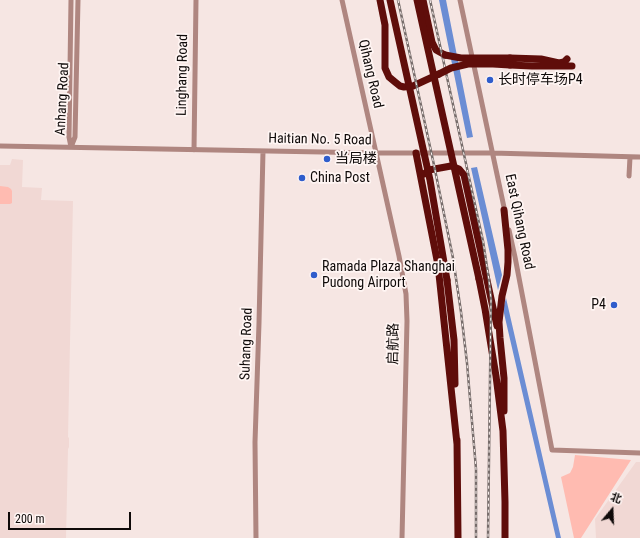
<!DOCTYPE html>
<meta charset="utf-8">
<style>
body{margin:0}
#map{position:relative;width:640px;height:538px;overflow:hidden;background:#f6e6e3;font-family:"Roboto Condensed","Noto Sans SC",sans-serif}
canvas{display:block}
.north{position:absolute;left:592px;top:490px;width:40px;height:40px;-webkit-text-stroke:3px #fff5f3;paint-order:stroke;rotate:19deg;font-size:11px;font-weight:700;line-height:16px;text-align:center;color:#0f0a09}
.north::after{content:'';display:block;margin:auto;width:14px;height:18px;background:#0f0a09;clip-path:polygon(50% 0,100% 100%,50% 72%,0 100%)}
.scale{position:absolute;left:8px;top:512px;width:123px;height:18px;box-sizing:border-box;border:2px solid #0f0a09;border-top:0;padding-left:5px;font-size:12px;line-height:14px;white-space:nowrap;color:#0f0a09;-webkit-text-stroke:3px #fff5f3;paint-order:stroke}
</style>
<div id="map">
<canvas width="640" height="538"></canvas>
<div class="north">北</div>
<div class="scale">200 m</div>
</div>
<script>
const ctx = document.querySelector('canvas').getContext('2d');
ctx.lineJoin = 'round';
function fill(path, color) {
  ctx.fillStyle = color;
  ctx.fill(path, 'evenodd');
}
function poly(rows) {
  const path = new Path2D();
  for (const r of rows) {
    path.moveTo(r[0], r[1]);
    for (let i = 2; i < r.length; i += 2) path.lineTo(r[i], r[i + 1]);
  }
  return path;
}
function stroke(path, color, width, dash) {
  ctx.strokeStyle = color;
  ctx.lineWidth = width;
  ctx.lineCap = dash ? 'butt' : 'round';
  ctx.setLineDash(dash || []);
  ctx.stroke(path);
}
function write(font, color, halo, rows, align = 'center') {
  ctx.font = font + ' "Roboto Condensed","Noto Sans SC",sans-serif';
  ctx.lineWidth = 3.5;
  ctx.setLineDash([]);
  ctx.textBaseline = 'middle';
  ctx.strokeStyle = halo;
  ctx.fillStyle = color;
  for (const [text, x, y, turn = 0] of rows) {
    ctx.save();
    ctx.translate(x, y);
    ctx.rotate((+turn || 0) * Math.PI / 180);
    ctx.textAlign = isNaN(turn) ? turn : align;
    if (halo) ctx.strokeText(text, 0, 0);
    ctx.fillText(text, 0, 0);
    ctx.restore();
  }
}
const built = poly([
 [12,159,23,160,22,187,42,188,41,200,73,201,68,437,69,438,69,447,68,449,66,538,0,538,0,165,10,165],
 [636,462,640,462,640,538,596,538,595,519]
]);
const green = poly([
 [0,186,8,187,11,189,12,191,12,203,10,204,0,204],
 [575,455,631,460,581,538,574,538,561,477,570,473,573,467]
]);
const water = poly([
 [439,0,446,0,473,137,467,138],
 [477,167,502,275,498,290,471,168],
 [506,298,561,538,556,538,503,309]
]);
const minor = poly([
 [71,0,69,137,71,147],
 [342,0,399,256,406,294,407,321,402,538],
 [460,0,505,212],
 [0,146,376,153,492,153,640,157],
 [71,147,75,137,78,0],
 [194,150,196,0],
 [629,176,630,157],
 [509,230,515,257,552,450,640,453],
 [256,538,255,442,259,323,263,151]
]);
const highway = poly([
 [380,0,385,25,385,68,389,77,395,82,400,86,404,87,413,86,439,74],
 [423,0,432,42,436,50,445,55],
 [510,58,541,59,559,63,564,62,567,59],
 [510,65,532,66,572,66],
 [416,153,438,265,457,444],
 [424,174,429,170,451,166,459,169,464,175,497,326],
 [479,279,485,309,496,376,503,431,505,502,505,538],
 [447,280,454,340,455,384],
 [504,411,504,378,500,338,499,322,502,296,507,275,508,262,508,250,504,210],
 [457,440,458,538]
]);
const rail = poly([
 [398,0,434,165,453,258,461,312,467,363,476,469,476,538],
 [430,0,483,241,489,280,491,299,488,538]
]);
const highwayBridge = poly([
 [390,0,430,180,447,280],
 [417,0,479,279],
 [445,55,461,58,510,58],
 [439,74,451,68,468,64,493,64,510,65]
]);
const markers = [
 [490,80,4,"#2f5dcc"],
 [327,159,4,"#2f5dcc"],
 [302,178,4,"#2f5dcc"],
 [314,275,4,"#2f5dcc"],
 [614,305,4,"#2f5dcc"]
];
const streetNames = [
 ["Qihang Road",370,74,77],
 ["Linghang Road",183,75,-89],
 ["Anhang Road",63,99,-87],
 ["Haitian No. 5 Road",320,140,1],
 ["East Qihang Road",519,222,78],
 ["Suhang Road",247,344,-88],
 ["启航路",394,344,-89]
];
const poiNames = [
 ["长时停车场P4",498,80],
 ["当局楼",335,159],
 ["China Post",310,178],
 ["Ramada Plaza Shanghai",322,267],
 ["Pudong Airport",322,283],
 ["P4",606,305,"right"]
];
fill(built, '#f1d8d4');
fill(green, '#ffbbb1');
fill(water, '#6b8dd4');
stroke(minor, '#af8680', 5);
stroke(highway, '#5f0d0a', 7);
stroke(rail, '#766c6a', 2.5);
stroke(rail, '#fff5f3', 1, [3]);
stroke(highwayBridge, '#5f0d0a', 7);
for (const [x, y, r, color] of markers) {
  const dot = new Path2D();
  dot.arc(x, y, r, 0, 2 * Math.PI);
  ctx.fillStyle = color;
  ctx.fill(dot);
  stroke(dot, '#fff5f3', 1.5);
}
write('14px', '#0f0a09', '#fff5f3', streetNames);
write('14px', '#0f0a09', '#fff5f3', poiNames, 'left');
</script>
